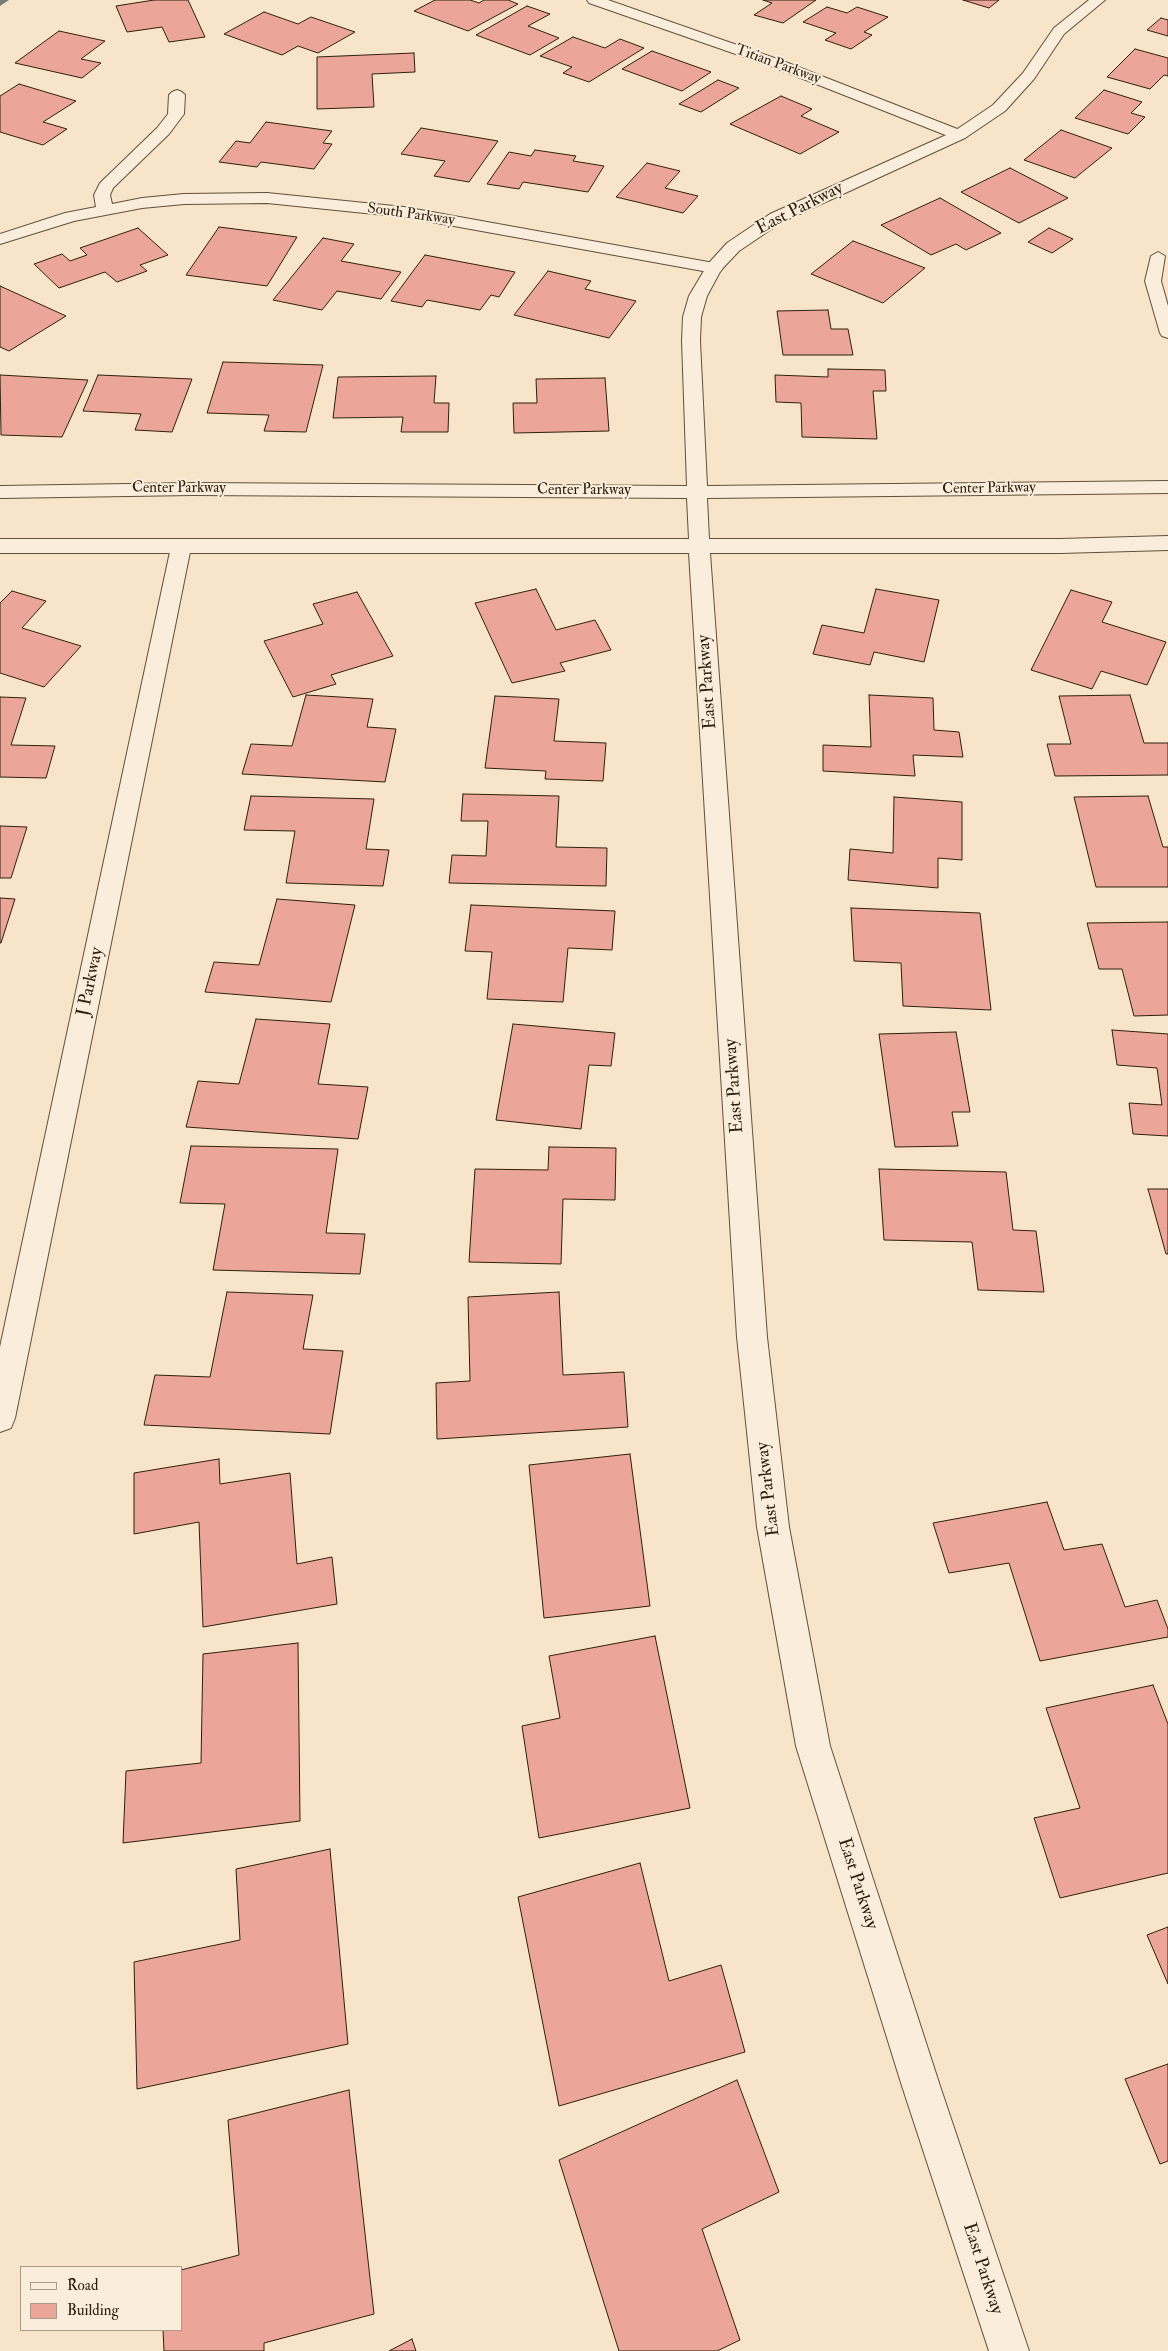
<!DOCTYPE html>
<style>
body{margin:0}
#map{position:relative;width:1168px;height:2351px;overflow:hidden;background:#f8e4c9;font-family:"IM FELL Double Pica",serif}
canvas{display:block}
.legend{position:absolute;left:20px;top:2266px;width:162px;height:65px;box-sizing:border-box;background:#faeddc;border:1px solid #a89b89;margin:0;padding:6px 9px;list-style:none;font-size:15px;color:#2e200c}
.legend li{display:flex;align-items:center;gap:10px;height:25px}
.legend b{width:25px;border:1px solid #a89b89}
</style>
<div id="map">
<canvas width="1168" height="2351"></canvas>
<ul class="legend">
<li><b style="height:6px;background:#faeddc"></b>Road</li>
<li><b style="height:14px;background:#eba699"></b>Building</li>
</ul>
</div>
<script>
const ctx = document.querySelector('canvas').getContext('2d');
ctx.lineJoin = 'round';
function poly(rows) {
  const path = new Path2D();
  for (const r of rows) {
    path.moveTo(r[0], r[1]);
    for (let i = 2; i < r.length; i += 2) path.lineTo(r[i], r[i + 1]);
  }
  return path;
}
function fill(path, color) {
  ctx.fillStyle = color;
  ctx.fill(path, 'evenodd');
}
function stroke(path, color, width, dash) {
  ctx.strokeStyle = color;
  ctx.lineWidth = width;
  ctx.lineCap = dash ? 'butt' : 'round';
  ctx.setLineDash(dash || []);
  ctx.stroke(path);
}
function write(font, color, halo, rows, align = 'center') {
  ctx.font = font + ' "IM FELL Double Pica",serif';
  ctx.lineWidth = 4;
  ctx.setLineDash([]);
  ctx.textBaseline = 'middle';
  ctx.strokeStyle = halo;
  ctx.fillStyle = color;
  for (const [text, x, y, turn = 0] of rows) {
    ctx.save();
    ctx.translate(x, y);
    ctx.rotate((+turn || 0) * Math.PI / 180);
    ctx.textAlign = isNaN(turn) ? turn : align;
    if (halo) ctx.strokeText(text, 0, 0);
    ctx.fillText(text, 0, 0);
    ctx.restore();
  }
}
const stream = poly([
 [0,0,9,0,0,6,0,0]
]);
const building = poly([
 [154,0,188,0,205,37,169,42,162,27,127,32,116,6,154,0],
 [435,0,470,0,479,3,484,0,508,0,518,4,468,31,414,11,435,0],
 [763,0,816,0,783,23,754,15,772,3,763,0],
 [963,0,999,0,989,8,963,0],
 [527,6,550,14,528,26,559,38,530,55,476,35,527,6],
 [827,7,847,13,857,7,888,17,864,32,872,35,851,49,825,40,836,33,803,22,827,7],
 [264,12,298,24,311,17,355,32,318,53,298,46,282,55,224,34,264,12],
 [1161,18,1168,20,1168,36,1147,30,1161,18],
 [59,31,105,41,81,59,101,63,82,78,15,63,59,31],
 [573,37,605,48,620,39,644,48,589,82,563,73,572,67,540,56,573,37],
 [1135,49,1168,58,1168,76,1164,75,1150,89,1107,77,1135,49],
 [652,51,711,72,682,91,622,69,652,51],
 [414,53,415,72,372,74,374,107,317,109,317,57,414,53],
 [718,80,739,88,701,112,679,104,718,80],
 [19,84,76,101,43,122,67,129,43,145,0,132,0,96,19,84],
 [1104,90,1142,102,1131,113,1145,117,1128,134,1075,118,1104,90],
 [781,96,812,109,801,116,839,132,800,154,730,124,781,96],
 [266,122,332,131,323,143,332,144,314,169,261,162,257,167,219,162,236,141,250,143,266,122],
 [421,128,498,141,469,182,434,176,445,161,401,154,421,128],
 [1061,130,1112,148,1075,178,1024,160,1061,130],
 [535,150,576,156,573,161,604,166,588,192,523,182,519,189,487,184,509,152,531,156,535,150],
 [647,163,680,171,665,188,698,196,683,213,616,197,647,163],
 [1010,168,1068,198,1019,223,961,192,1010,168],
 [940,198,1001,233,966,250,956,244,931,255,881,225,940,198],
 [219,227,297,237,267,286,186,275,219,227],
 [138,228,168,255,140,265,147,271,117,282,105,272,59,288,34,264,62,254,70,261,87,255,80,248,138,228],
 [1049,228,1073,239,1052,253,1028,242,1049,228],
 [323,238,354,244,341,261,401,272,381,299,337,291,322,310,273,300,323,238],
 [853,241,925,268,883,303,811,274,853,241],
 [425,255,515,272,499,297,491,295,480,310,427,300,422,307,391,301,425,255],
 [548,271,591,281,585,289,636,301,609,338,514,315,548,271],
 [0,286,66,316,9,351,0,347,0,286],
 [828,310,831,329,848,329,853,355,783,355,777,311,828,310],
 [223,362,323,365,306,432,264,431,269,415,207,413,223,362],
 [828,369,885,370,886,391,873,391,877,439,802,437,801,403,776,402,775,375,828,377,828,369],
 [0,375,88,380,62,437,1,435,0,375],
 [98,375,192,379,172,432,135,430,141,414,83,411,98,375],
 [436,376,434,403,449,403,448,432,401,432,403,417,333,418,338,377,436,376],
 [605,378,609,431,514,433,513,403,537,403,536,379,605,378],
 [536,589,556,630,595,620,611,650,560,663,565,671,512,683,475,603,536,589],
 [876,589,939,600,924,662,874,652,870,665,813,654,822,625,864,633,876,589],
 [1071,590,1112,602,1102,622,1166,642,1147,685,1101,671,1092,689,1031,670,1071,590],
 [12,591,46,601,22,628,81,646,44,687,0,673,0,603,12,591],
 [357,592,393,656,331,675,336,684,293,697,264,641,323,624,313,604,357,592],
 [306,695,373,699,367,727,396,729,385,782,242,774,251,744,292,746,306,695],
 [869,695,933,698,934,730,959,732,963,757,913,755,915,776,823,771,823,745,871,747,869,695],
 [1130,695,1144,743,1168,743,1168,775,1055,776,1047,744,1071,744,1059,696,1130,695],
 [495,696,559,699,554,741,606,743,603,781,545,779,546,771,485,768,495,696],
 [0,697,26,698,11,745,55,746,46,778,0,777,0,697],
 [463,794,559,796,556,847,607,848,606,886,449,883,452,855,486,856,488,821,461,821,463,794],
 [251,796,374,799,366,849,389,850,383,886,286,883,295,831,244,830,251,796],
 [1148,796,1163,847,1168,847,1168,887,1096,887,1074,797,1148,796],
 [894,797,962,802,962,860,938,858,938,888,848,880,850,849,893,853,894,797],
 [0,826,27,827,11,878,0,878,0,826],
 [0,898,15,899,1,943,0,943,0,898],
 [277,899,355,905,331,1002,205,992,214,962,259,965,277,899],
 [471,905,615,911,612,950,568,948,563,1002,487,999,492,952,465,951,471,905],
 [851,908,980,913,991,1010,903,1006,901,963,854,961,851,908],
 [1168,922,1168,1015,1134,1016,1122,969,1099,969,1087,923,1168,922],
 [256,1019,330,1024,318,1084,368,1087,358,1139,186,1127,198,1081,239,1084,256,1019],
 [513,1024,615,1033,611,1066,589,1065,581,1129,496,1120,513,1024],
 [1112,1030,1168,1034,1168,1136,1133,1134,1129,1103,1162,1105,1157,1068,1117,1065,1112,1030],
 [956,1032,970,1112,952,1112,958,1146,895,1147,879,1034,956,1032],
 [191,1146,338,1149,326,1233,365,1234,360,1274,213,1270,225,1204,180,1203,191,1146],
 [549,1147,616,1148,615,1200,563,1199,561,1264,469,1262,475,1169,548,1170,549,1147],
 [879,1169,1006,1172,1013,1230,1036,1231,1044,1292,978,1290,972,1242,884,1240,879,1169],
 [1148,1189,1168,1189,1168,1254,1166,1254,1148,1189],
 [227,1292,313,1295,303,1349,343,1351,330,1434,144,1425,155,1375,210,1377,227,1292],
 [559,1292,563,1375,624,1372,628,1427,437,1439,436,1383,470,1381,468,1297,559,1292],
 [630,1454,650,1606,544,1618,529,1465,630,1454],
 [219,1459,220,1484,290,1473,297,1564,332,1557,337,1604,203,1627,199,1522,134,1534,134,1473,219,1459],
 [1047,1502,1064,1550,1102,1544,1125,1607,1157,1600,1168,1629,1168,1637,1040,1661,1009,1563,949,1573,933,1523,1047,1502],
 [655,1636,690,1808,539,1838,522,1726,560,1718,549,1656,655,1636],
 [298,1643,300,1821,123,1843,126,1771,201,1763,203,1654,298,1643],
 [1153,1685,1168,1724,1168,1873,1060,1898,1034,1818,1080,1808,1046,1708,1153,1685],
 [330,1849,348,2044,137,2089,134,1962,240,1940,236,1869,330,1849],
 [640,1863,669,1981,721,1965,745,2052,559,2106,518,1897,640,1863],
 [1168,1927,1168,1984,1147,1935,1168,1927],
 [1168,2064,1168,2161,1160,2164,1125,2079,1168,2064],
 [737,2080,779,2192,702,2229,740,2340,717,2351,619,2351,559,2160,737,2080],
 [349,2090,374,2314,264,2343,264,2351,164,2351,163,2330,181,2330,181,2270,239,2255,228,2120,349,2090],
 [412,2339,416,2351,389,2351,412,2339]
]);
const service = poly([
 [1158,252,1165,256,1161,281,1168,306,1168,338,1162,336,1160,333,1145,281,1151,256,1158,252]
]);
const minor = poly([
 [587,0,608,0,783,61,965,132,967,135,965,138,953,138,773,67,589,3,587,0],
 [177,90,182,92,185,95,184,114,169,134,113,188,110,195,112,204,142,198,184,194,267,193,404,207,714,263,720,264,723,268,720,272,714,273,404,217,267,203,184,204,142,208,74,221,0,244,0,234,65,213,96,207,94,195,100,183,157,128,168,114,169,95,172,92,177,90],
 [181,540,188,542,191,547,15,1418,11,1428,0,1432,0,1347,171,547,174,542,181,540]
]);
const tertiary = poly([
 [1089,0,1105,0,1064,34,1034,79,1005,111,965,138,782,222,739,251,721,270,707,296,701,317,700,341,707,486,1168,481,1168,493,707,498,709,539,1060,539,1168,536,1168,550,1060,553,710,553,767,1337,789,1527,830,1746,940,2086,1029,2351,989,2351,902,2086,796,1746,757,1527,737,1337,689,553,0,553,0,539,689,539,687,498,193,495,0,498,0,486,193,483,687,486,682,341,683,317,689,296,708,264,727,243,770,214,953,132,993,105,1023,73,1054,28,1089,0]
]);
const farStreetnames = [
 ["Titian Parkway",778,65,20],
 ["South Parkway",411,215,8],
 ["Center Parkway",179,489],
 ["Center Parkway",989,489,-1],
 ["Center Parkway",584,491]
];
const streetNames = [
 ["East Parkway",800,209,-27],
 ["East Parkway",708,682,-94],
 ["J Parkway",91,982,-78],
 ["East Parkway",735,1086,-94],
 ["East Parkway",769,1489,-97],
 ["East Parkway",857,1884,72],
 ["East Parkway",982,2269,72]
];
fill(stream, '#727f76');
fill(building, '#eba699');
stroke(building, '#2e200c', 1);
stroke(service, '#60513b', 2);
stroke(minor, '#60513b', 2);
stroke(tertiary, '#60513b', 2);
fill(service, '#faeddc');
fill(minor, '#faeddc');
fill(tertiary, '#faeddc');
write('15px', '#2e200c', '#faeddc', farStreetnames);
write('18px', '#2e200c', '#faeddc', streetNames);
</script>
